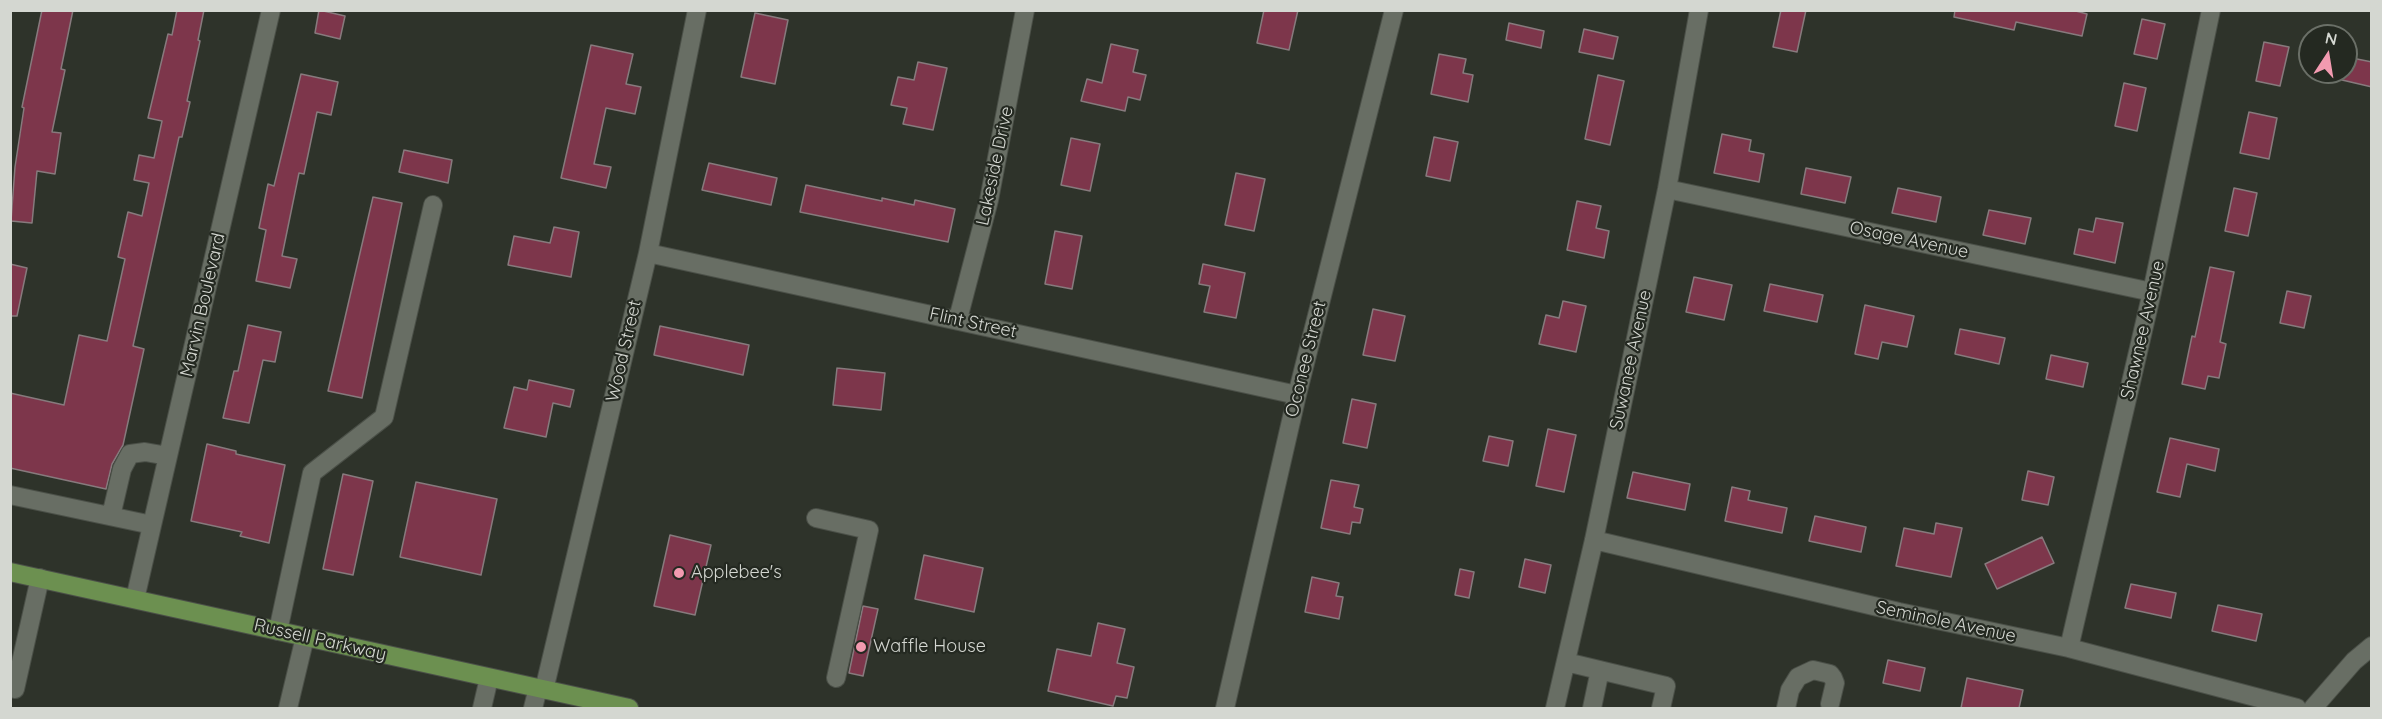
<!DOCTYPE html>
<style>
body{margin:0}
#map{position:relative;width:2382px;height:719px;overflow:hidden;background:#2e332a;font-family:Quicksand,sans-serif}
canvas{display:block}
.frame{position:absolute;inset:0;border:12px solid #d4d7d1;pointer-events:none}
.north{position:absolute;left:2298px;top:24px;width:60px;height:60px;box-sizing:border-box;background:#242921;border:2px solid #6a6f67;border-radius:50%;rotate:12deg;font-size:16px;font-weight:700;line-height:24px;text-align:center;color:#d4d7d1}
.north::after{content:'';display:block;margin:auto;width:21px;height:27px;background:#f29ab0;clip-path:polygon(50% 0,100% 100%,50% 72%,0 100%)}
</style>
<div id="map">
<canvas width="2382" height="719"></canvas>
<div class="frame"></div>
<div class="north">N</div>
</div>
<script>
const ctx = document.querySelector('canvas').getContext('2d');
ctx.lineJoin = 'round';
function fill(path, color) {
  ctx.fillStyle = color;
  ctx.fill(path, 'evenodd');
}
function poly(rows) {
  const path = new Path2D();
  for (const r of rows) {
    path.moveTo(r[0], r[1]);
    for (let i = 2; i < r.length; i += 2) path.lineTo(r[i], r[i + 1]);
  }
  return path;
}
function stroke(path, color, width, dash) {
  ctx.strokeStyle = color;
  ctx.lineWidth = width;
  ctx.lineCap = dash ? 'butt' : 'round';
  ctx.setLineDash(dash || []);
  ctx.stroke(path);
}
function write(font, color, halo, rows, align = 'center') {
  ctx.font = font + ' Quicksand,sans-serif';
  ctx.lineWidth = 4.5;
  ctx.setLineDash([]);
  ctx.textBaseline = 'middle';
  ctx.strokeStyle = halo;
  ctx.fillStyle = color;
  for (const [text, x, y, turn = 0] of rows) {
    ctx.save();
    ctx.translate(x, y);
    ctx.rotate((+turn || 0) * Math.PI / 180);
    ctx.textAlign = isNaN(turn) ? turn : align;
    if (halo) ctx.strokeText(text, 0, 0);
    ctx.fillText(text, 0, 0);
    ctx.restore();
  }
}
const building = poly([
 [42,10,73,10,61,69,65,70,52,132,61,133,55,174,37,171,32,223,11,221,15,167,24,108,22,107,42,10],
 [177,10,204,10,198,40,200,41,187,101,190,102,182,137,179,137,133,346,144,349,123,445,112,464,106,489,10,468,10,393,64,405,79,335,107,341,125,259,118,257,128,212,142,216,149,183,134,180,139,155,154,158,162,121,148,118,168,34,172,35,177,10],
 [319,10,345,16,340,39,315,33,319,10],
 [1264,10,1298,10,1289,50,1257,43,1264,10],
 [1781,10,1806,10,1797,52,1773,47,1781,10],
 [1955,10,2072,10,2087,14,2082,36,2016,22,2014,30,1954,17,1955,10],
 [755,13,788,20,775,84,741,77,755,13],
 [2142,19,2165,24,2157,59,2134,54,2142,19],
 [1509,23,1544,31,1541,48,1506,40,1509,23],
 [1584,29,1618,37,1613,59,1579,52,1584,29],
 [2264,42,2289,47,2280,86,2256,81,2264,42],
 [1111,44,1138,50,1133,72,1146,75,1140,100,1128,97,1125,111,1081,101,1087,79,1102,83,1111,44],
 [591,45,633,54,626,84,641,87,635,114,606,108,594,164,611,167,606,188,561,178,591,45],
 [1439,54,1466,59,1463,73,1473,75,1468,102,1431,94,1439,54],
 [2347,57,2372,62,2372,87,2342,80,2343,72,2346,72,2347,57],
 [918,62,947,68,933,130,903,124,907,108,891,105,898,77,914,80,918,62],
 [301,74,338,82,331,115,317,112,304,174,299,173,282,256,297,259,290,288,256,281,266,230,259,228,268,184,274,186,301,74],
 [1598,75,1624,81,1610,145,1585,139,1598,75],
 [2124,83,2146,88,2137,131,2115,126,2124,83],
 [2249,112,2277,118,2269,159,2240,153,2249,112],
 [1722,134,1751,140,1749,151,1764,154,1759,182,1714,173,1722,134],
 [1434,137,1458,142,1450,181,1426,176,1434,137],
 [1071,138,1100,144,1090,191,1061,185,1071,138],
 [404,150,452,160,448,183,399,172,404,150],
 [709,163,777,178,771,205,702,190,709,163],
 [1806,168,1851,177,1845,203,1801,194,1806,168],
 [1236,173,1265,179,1254,231,1225,225,1236,173],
 [806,185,882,201,882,198,914,205,915,200,955,209,948,242,800,212,806,185],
 [1898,188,1941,197,1936,222,1892,213,1898,188],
 [2234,188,2257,193,2248,236,2225,231,2234,188],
 [373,197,402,203,362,398,328,391,373,197],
 [1577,201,1601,206,1596,228,1609,231,1604,258,1567,250,1577,201],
 [1989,210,2031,218,2025,244,1983,235,1989,210],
 [2096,218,2123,223,2115,263,2074,254,2079,229,2093,232,2096,218],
 [554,227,579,232,571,277,508,265,514,236,550,243,554,227],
 [1055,231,1082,236,1072,289,1045,284,1055,231],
 [10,264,27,268,17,316,10,316,10,264],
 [1203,264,1245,273,1236,318,1204,312,1210,286,1199,284,1203,264],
 [2210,267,2234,272,2220,342,2226,344,2219,378,2208,376,2205,389,2182,384,2192,336,2195,337,2210,267],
 [1694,277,1732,285,1724,320,1686,312,1694,277],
 [1770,284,1823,295,1817,322,1764,311,1770,284],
 [2287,291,2311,296,2304,328,2280,323,2287,291],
 [1563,301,1586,306,1576,352,1539,344,1546,315,1559,318,1563,301],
 [1865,305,1914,316,1907,347,1882,342,1878,359,1855,354,1865,305],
 [1373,309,1405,316,1395,361,1363,355,1373,309],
 [248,325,281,332,275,362,263,360,249,423,223,418,234,371,238,371,248,325],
 [660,326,749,345,743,375,654,355,660,326],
 [1960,329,2005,338,1999,364,1955,354,1960,329],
 [2051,355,2088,363,2083,387,2046,379,2051,355],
 [837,368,885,373,881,410,833,405,837,368],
 [529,380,574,390,570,407,553,403,546,437,504,428,514,387,527,390,529,380],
 [1352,399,1376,404,1367,448,1343,443,1352,399],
 [1548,429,1576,435,1564,492,1536,486,1548,429],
 [1489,436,1513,441,1508,466,1483,461,1489,436],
 [2170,438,2219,449,2215,471,2187,464,2180,497,2157,492,2170,438],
 [207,444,236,451,236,454,285,465,269,543,240,536,242,532,191,521,207,444],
 [2028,471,2054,477,2048,505,2022,500,2028,471],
 [1633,472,1690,484,1685,510,1627,498,1633,472],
 [343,474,373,481,353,575,323,569,343,474],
 [1331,480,1359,485,1354,507,1363,509,1360,523,1352,522,1350,534,1321,528,1331,480],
 [416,482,497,499,481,575,400,557,416,482],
 [1732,487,1750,491,1748,500,1787,508,1782,533,1725,521,1732,487],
 [1815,516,1866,527,1861,552,1809,541,1815,516],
 [1936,523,1962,528,1951,577,1896,566,1904,528,1934,534,1936,523],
 [670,535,711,545,695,615,654,606,670,535],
 [2042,537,2054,563,1997,589,1985,564,2042,537],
 [924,555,983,568,974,612,915,599,924,555],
 [1525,559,1551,565,1545,593,1519,587,1525,559],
 [1460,569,1474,572,1469,598,1455,595,1460,569],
 [1312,577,1339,583,1336,596,1343,597,1339,619,1305,612,1312,577],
 [2131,584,2176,593,2171,618,2125,608,2131,584],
 [2218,605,2262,614,2256,641,2212,631,2218,605],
 [863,606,878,609,863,676,849,673,863,606],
 [1098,623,1125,629,1117,663,1134,667,1127,698,1116,696,1113,706,1048,691,1057,649,1091,656,1098,623],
 [1888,660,1925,668,1920,691,1883,683,1888,660],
 [1967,678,2023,690,2019,708,1961,708,1967,678]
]);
const minor = poly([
 [1667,189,2152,292],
 [648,253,1297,395],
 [958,319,989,200,1025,10],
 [10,495,152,525],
 [111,516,122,469,130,454,145,452,168,456],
 [816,518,869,530,836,678],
 [1594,540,1899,612,2069,648,2297,708],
 [135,599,271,10],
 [278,631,312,473,384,417,433,205],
 [2069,648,2152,292,2211,10],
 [1566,662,1666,686,1661,708],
 [10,688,15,689,40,578],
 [544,690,648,253,697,10],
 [288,708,305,637],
 [482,708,489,678],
 [533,708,538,688],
 [1225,708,1297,395,1394,10],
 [1555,708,1594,540,1667,189,1699,10],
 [1592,708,1600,670],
 [1786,708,1790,690,1798,677,1813,670,1830,674,1833,678,1835,683,1830,704],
 [2313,708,2354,661,2372,646]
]);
const major = poly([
 [10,572,629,708]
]);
const markers = [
 [679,573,6,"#f29ab0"],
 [861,647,6,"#f29ab0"]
];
const streetNames = [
 ["Lakeside Drive",995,166,-78],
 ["Osage Avenue",1909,240,12],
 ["Marvin Boulevard",203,305,-77],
 ["Flint Street",973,323,12],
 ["Shawnee Avenue",2143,330,-77],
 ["Wood Street",624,351,-77],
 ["Oconee Street",1306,359,-76],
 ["Suwanee Avenue",1631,360,-78],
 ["Seminole Avenue",1946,622,12],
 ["Russell Parkway",320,640,13]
];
const poiNames = [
 ["Applebee's",691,573],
 ["Waffle House",873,647]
];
fill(building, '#7d364b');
stroke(building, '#877a7d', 1.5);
stroke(minor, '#4b5048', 20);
stroke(major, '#4b5048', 20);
stroke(minor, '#686e64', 18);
stroke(major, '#6c9050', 18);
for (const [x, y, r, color] of markers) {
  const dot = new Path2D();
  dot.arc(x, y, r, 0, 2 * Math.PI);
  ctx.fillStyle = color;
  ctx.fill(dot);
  stroke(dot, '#242921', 2);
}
write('18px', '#d4d7d1', '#242921', streetNames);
write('18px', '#d4d7d1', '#242921', poiNames, 'left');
</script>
